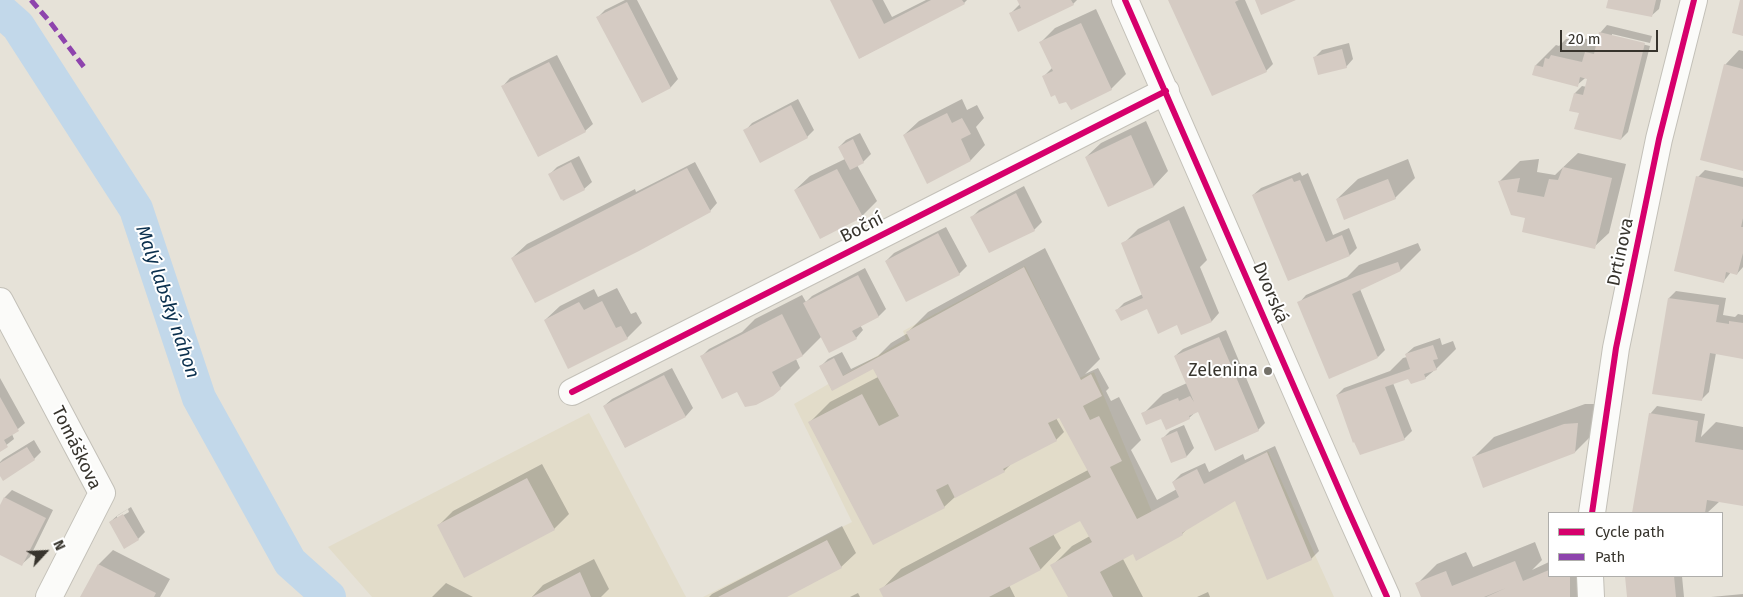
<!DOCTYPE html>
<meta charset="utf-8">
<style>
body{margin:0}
#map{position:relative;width:1743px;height:597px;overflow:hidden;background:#e6e2d8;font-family:"Fira Sans",sans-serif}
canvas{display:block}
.legend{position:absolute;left:1548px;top:512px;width:175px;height:65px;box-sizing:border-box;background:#fff;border:1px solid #afaeab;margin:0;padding:6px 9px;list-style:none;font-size:15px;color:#37342d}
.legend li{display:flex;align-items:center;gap:10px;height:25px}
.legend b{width:25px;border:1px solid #afaeab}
.north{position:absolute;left:20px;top:527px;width:50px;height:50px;-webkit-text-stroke:4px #fff;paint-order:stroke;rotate:65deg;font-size:14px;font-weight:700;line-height:20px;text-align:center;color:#37342d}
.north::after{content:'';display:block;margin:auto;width:18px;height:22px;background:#37342d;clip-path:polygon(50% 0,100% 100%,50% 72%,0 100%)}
.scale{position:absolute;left:1560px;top:30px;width:98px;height:22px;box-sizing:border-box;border:2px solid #37342d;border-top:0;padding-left:6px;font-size:15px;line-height:18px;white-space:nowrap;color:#37342d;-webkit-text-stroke:4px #fff;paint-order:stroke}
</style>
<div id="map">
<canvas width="1743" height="597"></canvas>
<ul class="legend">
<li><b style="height:6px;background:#d6006c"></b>Cycle path</li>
<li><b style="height:6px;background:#8e44ad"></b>Path</li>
</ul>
<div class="north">N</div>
<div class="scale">20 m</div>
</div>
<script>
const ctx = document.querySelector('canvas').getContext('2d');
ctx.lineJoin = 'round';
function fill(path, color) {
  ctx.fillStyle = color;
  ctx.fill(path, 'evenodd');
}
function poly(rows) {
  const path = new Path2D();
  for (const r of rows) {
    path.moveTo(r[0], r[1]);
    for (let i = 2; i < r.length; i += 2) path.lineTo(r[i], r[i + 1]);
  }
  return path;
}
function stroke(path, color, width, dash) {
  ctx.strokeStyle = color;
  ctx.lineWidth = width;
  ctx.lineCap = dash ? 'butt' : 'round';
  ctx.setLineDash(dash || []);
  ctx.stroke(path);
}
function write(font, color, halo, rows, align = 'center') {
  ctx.font = font + ' "Fira Sans",sans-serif';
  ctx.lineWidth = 4;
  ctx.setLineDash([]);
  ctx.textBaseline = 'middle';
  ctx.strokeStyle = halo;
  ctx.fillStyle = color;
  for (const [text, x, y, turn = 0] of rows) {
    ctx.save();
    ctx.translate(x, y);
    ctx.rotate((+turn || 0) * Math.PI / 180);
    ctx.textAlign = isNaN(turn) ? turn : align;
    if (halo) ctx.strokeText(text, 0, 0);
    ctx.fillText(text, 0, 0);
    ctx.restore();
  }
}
const built = poly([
 [1025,266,1079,378,1094,372,1152,512,1268,451,1334,597,703,597,852,522,794,404,906,339,903,331],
 [589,413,686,597,372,597,328,547]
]);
const shadow = poly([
 [625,0,637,0,678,79,671,87,642,102,598,17,605,10],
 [832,0,883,0,892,17,926,0,967,0,964,3,860,58],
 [1019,0,1077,0,1073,4,1011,13,1020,4],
 [1169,0,1245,0,1273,64,1266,71],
 [1609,0,1661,0,1659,9,1651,16],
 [1096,9,1126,74,1111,89,1067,100,1055,93,1044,76,1053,67,1041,42,1055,28],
 [1607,25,1652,36,1650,43,1612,34,1612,37,1650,46,1628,132,1621,139,1580,112,1575,93,1582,86,1587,87,1590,74,1577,85,1533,74,1536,65,1556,45,1559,46,1566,39,1568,39,1572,36,1598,41,1600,33],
 [1349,43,1353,59,1346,67,1315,57,1322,50],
 [1739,50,1743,51,1743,169,1725,65],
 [557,55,593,124,585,131,503,86,510,78],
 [798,99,814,130,807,137,745,131,752,123],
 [962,99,967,110,977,105,984,118,976,127,985,145,971,160,928,182,904,135,919,121],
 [1146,121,1168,171,1154,186,1109,206,1086,157,1101,143],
 [860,133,871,154,863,162,857,165,877,201,862,216,795,190,810,176,845,159,839,147,846,140],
 [1578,153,1626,164,1609,233,1594,247,1527,217,1500,181,1520,161,1539,159,1537,172,1555,175],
 [579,156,592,182,584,189,549,175,557,167],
 [1408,159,1415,178,1395,198,1337,199,1358,179],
 [695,162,717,203,710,211,512,258,527,244,635,189,636,192],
 [1705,170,1743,178,1743,267,1737,274,1731,272,1724,281,1698,177],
 [1300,172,1302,176,1308,173,1333,235,1349,228,1357,248,1350,255,1289,280,1253,195,1261,188],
 [1024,186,1042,222,1034,230,972,217,979,210],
 [1184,206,1207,260,1200,267,1219,313,1212,321,1182,333,1178,324,1148,308,1117,310,1124,303,1143,294,1123,244,1138,229],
 [946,227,967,266,959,274,886,261,894,253],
 [1418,243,1421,250,1401,270,1360,289,1385,350,1378,357,1299,303,1306,295,1347,277,1359,265],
 [1045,248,1100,359,1085,374,1098,368,1109,388,1106,391,1111,401,1119,397,1141,440,1131,450,1157,500,1177,489,1173,482,1181,474,1205,463,1209,472,1243,454,1245,460,1275,446,1319,551,1311,559,1235,500,1187,529,1182,534,1133,552,1123,559,1143,597,1069,597,1052,566,1072,546,1090,536,1081,519,1053,534,1061,548,1041,569,1009,585,1015,597,884,597,881,590,901,569,1088,470,1060,416,1056,418,1064,432,1056,440,1012,463,1004,471,955,497,944,507,810,422,830,402,878,377,873,367,832,390,821,366,828,359,842,352,851,369,878,356,891,343,908,333,908,332,928,312],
 [865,268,886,309,879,316,860,325,863,330,856,338,822,336,803,355,796,359,800,368,780,388,737,390,701,357,709,349,742,332,755,319,802,295,806,302,812,296],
 [617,288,631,314,636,312,642,323,627,338,545,320,560,306,594,289,598,297],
 [1676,291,1726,298,1723,315,1735,317,1738,314,1743,315,1743,357,1716,353,1709,392,1701,400,1669,298],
 [1226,330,1265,423,1258,430,1198,410,1189,418,1162,417,1143,414,1163,394,1187,383,1175,356,1183,349],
 [1440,338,1442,345,1453,341,1456,349,1436,369,1425,378,1409,377,1393,383,1412,431,1404,439,1337,395,1344,388,1390,371,1403,358,1407,357,1406,354,1414,347],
 [672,368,693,408,686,416,625,447,604,406,612,399],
 [0,378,25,423,12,434,14,439,0,450],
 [1585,404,1597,404,1595,432,1575,452,1474,457,1494,437],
 [1657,406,1705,414,1701,437,1716,422,1743,427,1743,505,1720,501,1707,513,1633,513,1650,414],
 [1184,425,1194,448,1187,456,1172,462,1163,438,1170,431],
 [34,440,41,452,34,459,0,474,0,462,3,459],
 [542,464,569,514,554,529,439,525,453,511],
 [12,490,53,510,30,557,22,564,0,553,0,507,5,497],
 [131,507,145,532,138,539,110,522,118,515],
 [128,509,129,512,117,519,117,516],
 [842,526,856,553,841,567,784,597,709,597,712,594],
 [1535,542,1542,560,1532,570,1549,562,1549,576,1584,576,1582,597,1422,597,1417,584,1437,564,1466,552,1473,567],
 [113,550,170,579,160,597,82,597,99,564],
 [594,559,609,589,601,597,532,597,543,585],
 [1627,576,1682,576,1684,597,1629,597],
 [446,583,473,597,432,597],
 [1208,592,1210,597,1197,597],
 [858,593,860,597,850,597],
 [1743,594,1743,597,1711,597]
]);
const canal = poly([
 [0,10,18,26,136,209,199,398,290,562,329,597]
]);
const building = poly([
 [830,0,872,0,884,24,931,0,962,0,965,4,859,59],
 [1017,0,1071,0,1074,5,1018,32,1009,13,1021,8],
 [1168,0,1239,0,1235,2,1267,72,1212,96],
 [1255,0,1296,0,1261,15],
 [1608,0,1656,0,1652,17,1606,8],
 [1740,0,1743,0,1743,36,1732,33],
 [627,2,671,88,642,103,596,17],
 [1081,23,1112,90,1071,110,1066,102,1059,104,1055,95,1051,97,1042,76,1053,71,1039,42],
 [1599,32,1645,43,1621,140,1574,129,1579,113,1569,111,1574,93,1583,95,1587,79,1580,77,1578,87,1532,75,1535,65,1543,67,1545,58,1549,59,1551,55,1582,62,1585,52,1594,54],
 [1342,49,1347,68,1318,75,1313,57],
 [549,62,586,132,538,157,501,86],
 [1724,64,1743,69,1743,171,1700,160],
 [791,105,808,138,760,163,743,130],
 [947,113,952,123,962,118,971,134,961,139,971,161,927,184,903,135],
 [1131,135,1154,187,1108,207,1085,157],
 [853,139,864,163,850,170,838,147],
 [571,162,585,190,563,201,562,199,561,200,548,174],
 [1563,167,1612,178,1595,249,1522,232,1525,218,1511,215,1498,181,1520,178,1517,192,1544,197,1549,179,1558,180],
 [687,168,711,212,639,251,535,303,511,258],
 [837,169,863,217,820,239,794,190],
 [1696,176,1743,187,1743,218,1741,227,1743,227,1743,253,1737,275,1726,272,1724,283,1674,271],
 [1292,178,1294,182,1300,180,1326,242,1342,235,1350,256,1288,281,1252,195],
 [1388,179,1396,199,1344,220,1336,199],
 [1016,193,1035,231,989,253,970,217],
 [1169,220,1212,322,1181,335,1177,325,1158,334,1147,309,1121,321,1115,310,1143,298,1121,243],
 [938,233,960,275,906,302,885,261],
 [1398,262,1401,271,1352,294,1378,358,1329,379,1297,302,1357,276],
 [1024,267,1081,380,1091,374,1102,396,1083,406,1090,420,1099,416,1122,461,1110,467,1137,519,1179,497,1172,482,1197,469,1204,484,1267,452,1312,560,1267,580,1235,501,1182,533,1183,535,1136,561,1133,554,1100,572,1113,597,1068,597,1050,565,1092,542,1080,521,1029,548,1041,570,989,597,883,597,879,589,1091,477,1059,418,1048,423,1057,441,1003,469,1005,472,955,498,948,484,936,490,945,508,873,545,808,422,862,394,879,426,899,416,873,369,832,391,819,366,834,358,843,376,910,340,906,332],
 [858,275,879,317,852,331,857,339,829,353,803,303],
 [1668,298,1719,305,1716,322,1729,324,1729,321,1743,323,1743,359,1710,353,1702,401,1652,394],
 [602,301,616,328,621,326,628,339,568,369,544,320,579,302,584,310],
 [782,314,803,356,772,372,781,389,773,396,756,405,745,407,737,392,722,399,700,356],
 [1219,337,1259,431,1215,451,1198,412,1189,416,1190,419,1166,430,1161,419,1146,425,1141,413,1178,398,1179,401,1190,396,1194,402,1174,356],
 [1433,345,1438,359,1433,360,1437,370,1424,374,1426,379,1411,384,1408,379,1385,387,1405,440,1360,455,1354,442,1353,443,1336,395,1410,369,1405,354],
 [664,375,686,417,625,448,603,406],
 [0,397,19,431,4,440,8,447,0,452],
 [1649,413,1698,421,1695,442,1743,450,1743,506,1707,500,1705,513,1632,513],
 [1578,423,1575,453,1483,488,1472,457,1564,424],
 [1177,431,1187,457,1171,463,1161,438],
 [27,447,35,460,3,481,0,476,0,463],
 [527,478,555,530,464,578,437,525],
 [4,497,46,518,22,566,0,555,0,505],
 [123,514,139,540,124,549,109,522],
 [827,540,842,568,787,597,718,597],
 [1515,561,1523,581,1549,570,1549,576,1570,576,1570,597,1486,597,1506,588,1484,597,1421,597,1415,583,1446,571,1452,586],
 [98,564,156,593,154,597,80,597],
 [580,572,591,597,532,597],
 [1625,576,1674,576,1676,597,1627,597]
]);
const minor = poly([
 [1125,0,1347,508,1387,597],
 [0,301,102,493,49,597],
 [572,392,1166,91],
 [1592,513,1616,348,1659,139,1694,0],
 [1590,576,1591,597]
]);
const quiet = poly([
 [31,0,50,22,84,67]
]);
const cycleway = poly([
 [1125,0,1347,508,1387,597],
 [572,392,1166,91],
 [1592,513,1616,348,1659,139,1694,0]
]);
const markers = [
 [1268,371,5,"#747169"]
];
const streetNames = [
 ["Boční",862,228,-27],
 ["Drtinova",1621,252,-78],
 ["Dvorská",1270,293,67],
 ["Tomáškova",76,448,64]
];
const poiNames = [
 ["Zelenina",1258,371]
];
const waterNames = [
 ["Malý labský náhon",167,302,71]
];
fill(built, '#e2dcc9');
fill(shadow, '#0003');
stroke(canal, '#c2d8ea', 34);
fill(building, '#d5cbc3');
stroke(minor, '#c3c0b8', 28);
stroke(minor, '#fbfbf9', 26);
stroke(quiet, '#8e44ad', 5, [10, 5]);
stroke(cycleway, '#d6006c', 6);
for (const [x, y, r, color] of markers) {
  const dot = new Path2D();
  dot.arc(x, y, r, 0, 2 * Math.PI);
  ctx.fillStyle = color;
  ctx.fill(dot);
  stroke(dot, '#fff', 2);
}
write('18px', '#37342d', '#fff', streetNames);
write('18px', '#37342d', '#fff', poiNames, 'right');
write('italic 19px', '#0b304e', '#fff', waterNames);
</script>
